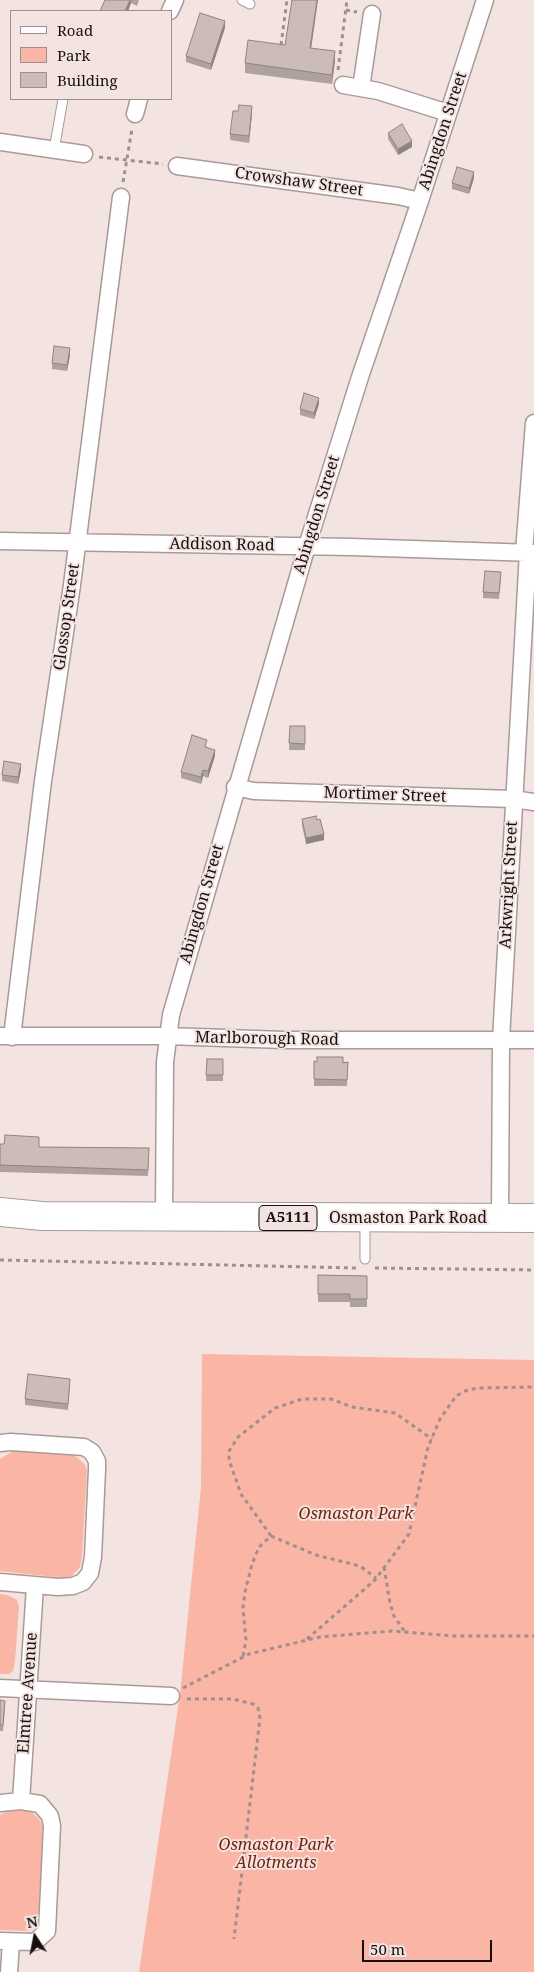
<!DOCTYPE html>
<style>
body{margin:0}
#map{position:relative;width:534px;height:1972px;overflow:hidden;background:#f4e4e1;font-family:"Noto Serif",serif}
canvas{display:block}
.legend{position:absolute;left:10px;top:10px;width:162px;height:90px;box-sizing:border-box;background:#f4e4e1;border:1px solid #9b908d;margin:0;padding:6px 9px;list-style:none;font-size:15px;color:#161110}
.legend li{display:flex;align-items:center;gap:10px;height:25px}
.legend b{width:25px;border:1px solid #9b908d}
.north{position:absolute;left:10px;top:1912px;width:50px;height:50px;-webkit-text-stroke:4px #f4e4e1;paint-order:stroke;rotate:349deg;font-size:14px;font-weight:700;line-height:20px;text-align:center;color:#161110}
.north::after{content:'';display:block;margin:auto;width:18px;height:22px;background:#161110;clip-path:polygon(50% 0,100% 100%,50% 72%,0 100%)}
.scale{position:absolute;left:362px;top:1940px;width:130px;height:22px;box-sizing:border-box;border:2px solid #161110;border-top:0;padding-left:6px;font-size:15px;line-height:18px;white-space:nowrap;color:#161110;-webkit-text-stroke:4px #f4e4e1;paint-order:stroke}
</style>
<div id="map">
<canvas width="534" height="1972"></canvas>
<ul class="legend">
<li><b style="height:6px;background:#fff"></b>Road</li>
<li><b style="height:14px;background:#fab5a4"></b>Park</li>
<li><b style="height:14px;background:#cbbcb8"></b>Building</li>
</ul>
<div class="north">N</div>
<div class="scale">50 m</div>
</div>
<script>
const ctx = document.querySelector('canvas').getContext('2d');
ctx.lineJoin = 'round';
function fill(path, color) {
  ctx.fillStyle = color;
  ctx.fill(path, 'evenodd');
}
function poly(rows) {
  const path = new Path2D();
  for (const r of rows) {
    path.moveTo(r[0], r[1]);
    for (let i = 2; i < r.length; i += 2) path.lineTo(r[i], r[i + 1]);
  }
  return path;
}
function stroke(path, color, width, dash) {
  ctx.strokeStyle = color;
  ctx.lineWidth = width;
  ctx.lineCap = dash ? 'butt' : 'round';
  ctx.setLineDash(dash || []);
  ctx.stroke(path);
}
function write(font, color, halo, rows, align = 'center') {
  ctx.font = font + ' "Noto Serif",serif';
  ctx.lineWidth = 4;
  ctx.setLineDash([]);
  ctx.textBaseline = 'middle';
  ctx.strokeStyle = halo;
  ctx.fillStyle = color;
  for (const [text, x, y, turn = 0] of rows) {
    ctx.save();
    ctx.translate(x, y);
    ctx.rotate((+turn || 0) * Math.PI / 180);
    ctx.textAlign = isNaN(turn) ? turn : align;
    if (halo) ctx.strokeText(text, 0, 0);
    ctx.fillText(text, 0, 0);
    ctx.restore();
  }
}
const green = poly([
 [202,1354,534,1360,534,1972,139,1972,180,1694,201,1487],
 [13,1451,72,1455,77,1457,85,1465,87,1470,82,1556,80,1567,72,1576,64,1578,0,1571,0,1459],
 [0,1594,8,1595,17,1600,19,1606,15,1662,13,1671,9,1674,0,1674],
 [13,1808,28,1809,39,1819,43,1827,38,1923,37,1927,28,1931,0,1930,0,1815]
]);
const path = poly([
 [346,10,357,12],
 [281,45,287,0],
 [338,70,347,0],
 [99,157,163,164],
 [123,182,132,129],
 [0,1260,356,1268],
 [375,1268,534,1270],
 [271,1536,241,1494,229,1460,229,1451,238,1437,275,1408,302,1399,331,1399,352,1407,395,1413,432,1439],
 [384,1567,390,1603,394,1616,405,1632],
 [307,1639,375,1580,409,1534,428,1447,440,1419,456,1396,465,1391,477,1388,534,1387],
 [243,1656,246,1640,243,1608,245,1592,252,1564,259,1547,271,1536,316,1555,360,1566,376,1578],
 [183,1688,249,1654,320,1637,392,1631,454,1636,534,1636],
 [187,1699,233,1699,253,1704,258,1708,260,1718,234,1939]
]);
const lane = poly([
 [242,0,250,4],
 [54,150,63,99],
 [365,1220,365,1259]
]);
const street = poly([
 [170,11,175,0],
 [343,85,378,91,448,113],
 [361,88,372,14],
 [135,114,139,99],
 [0,142,84,154],
 [177,166,398,196,420,201],
 [0,541,351,547,534,553],
 [524,552,534,423],
 [235,787,254,791,513,799,534,802],
 [0,1036,167,1036,284,1040,534,1040],
 [12,1037,43,781,72,585,121,197],
 [164,1215,165,1062,171,1015,307,546,360,377,420,201,485,0],
 [500,1218,501,1040,528,552],
 [0,1443,11,1442,84,1447,92,1452,97,1461,97,1470,93,1557,90,1573,83,1582,73,1586,58,1587,0,1582],
 [0,1688,171,1696],
 [21,1801,35,1586],
 [0,1803,21,1801,40,1804,50,1816,52,1826,47,1931,35,1942,0,1941],
 [9,1972,11,1942]
]);
const highway = poly([
 [0,1212,42,1216,534,1218]
]);
const wall = poly([
 [105,0,139,0,137,6,131,3,128,11,100,11],
 [225,28,211,70,186,62,186,56],
 [311,48,335,60,332,84,245,73,245,63],
 [252,113,249,143,230,140,230,134],
 [388,133,412,147,398,155,388,139],
 [474,178,469,194,452,189,452,183],
 [70,355,67,371,52,369,52,363],
 [319,404,314,419,300,415,300,409],
 [501,579,499,599,483,598,483,592],
 [290,726,305,726,305,750,289,750],
 [207,746,207,748,215,756,208,778,203,776,201,784,181,778,181,772],
 [21,770,18,784,2,781,2,775],
 [302,819,324,840,306,844,302,825],
 [207,1059,223,1059,223,1081,206,1081],
 [314,1061,348,1062,347,1086,314,1086],
 [0,1144,39,1147,149,1148,148,1176,0,1172],
 [318,1275,367,1276,367,1307,350,1307,350,1302,318,1302],
 [70,1385,68,1410,25,1405,25,1399],
 [0,1700,5,1707,3,1731,0,1731]
]);
const shadedWall = poly([
 [130,0,131,0,131,3,128,11,125,11],
 [317,0,318,0,310,57,310,48],
 [225,21,225,28,211,70,211,64],
 [335,51,335,60,332,84,332,75],
 [252,106,252,113,249,143,249,136],
 [412,141,412,147,398,155,398,149],
 [474,172,474,178,469,194,469,188],
 [70,348,70,355,67,371,67,365],
 [319,398,319,404,314,419,314,413],
 [215,750,215,756,208,778,208,771],
 [21,764,21,770,18,784,18,777],
 [203,770,203,776,201,784,201,777],
 [324,834,324,840,306,844,306,838]
]);
const building = poly([
 [105,0,130,0,125,11,100,11,105,0],
 [292,0,317,0,310,48,335,51,332,75,245,63,248,40,285,45,292,0],
 [200,13,225,21,211,64,186,56,200,13],
 [239,105,252,106,249,136,230,134,233,111,238,111,239,105],
 [402,124,412,141,398,149,388,133,402,124],
 [457,167,474,172,469,188,452,183,457,167],
 [54,346,70,348,67,365,52,363,54,346],
 [304,393,319,398,314,413,300,409,304,393],
 [485,571,501,572,499,593,483,592,485,571],
 [290,726,305,726,305,744,289,743,290,726],
 [192,735,207,740,205,747,215,750,208,771,203,770,201,777,181,772,192,735],
 [4,761,21,764,18,777,2,775,4,761],
 [316,816,317,820,320,819,324,834,306,838,302,819,316,816],
 [317,1057,343,1057,343,1063,348,1062,347,1080,314,1079,314,1061,317,1062,317,1057],
 [207,1059,223,1059,223,1075,206,1075,207,1059],
 [5,1135,39,1137,39,1147,149,1148,148,1170,0,1165,0,1144,4,1144,5,1135],
 [318,1275,367,1276,367,1299,350,1299,350,1294,318,1294,318,1275],
 [28,1374,70,1379,68,1404,25,1399,28,1374],
 [0,1700,5,1701,3,1725,0,1725,0,1700]
]);
const shields = [
 [288,1218,58]
];
const shieldNames = [
 ["A5111",288,1218]
];
const streetNames = [
 ["Abingdon Street",443,131,-72],
 ["Crowshaw Street",299,182,8],
 ["Abingdon Street",317,515,-73],
 ["Addison Road",222,545,1],
 ["Glossop Street",67,617,-82],
 ["Mortimer Street",385,795,2],
 ["Arkwright Street",509,885,-87],
 ["Abingdon Street",202,904,-74],
 ["Marlborough Road",267,1039,1],
 ["Osmaston Park Road",408,1218],
 ["Elmtree Avenue",28,1693,-86]
];
const parkNames = [
 ["Osmaston Park",356,1514],
 ["Osmaston Park",276,1845],
 ["Allotments",276,1863]
];
fill(green, '#fab5a4');
stroke(lane, '#a99a97', 11);
stroke(street, '#a99a97', 19);
stroke(highway, '#a99a97', 30);
stroke(path, '#9c918e', 3, [4, 4]);
stroke(lane, '#fff', 9);
stroke(street, '#fff', 16);
stroke(highway, '#fff', 28);
fill(wall, '#afa29e');
fill(shadedWall, '#8e8481');
fill(building, '#cbbcb8');
stroke(building, '#8e8481', 1);
for (const [x, y, w] of shields) {
  const box = new Path2D();
  box.roundRect(x - w / 2, y - 12.5, w, 25, 4);
  ctx.fillStyle = '#f4e4e1';
  ctx.fill(box);
  stroke(box, '#161110', 1);
}
write('bold 15px', '#161110', null, shieldNames);
write('16px', '#161110', '#f4e4e1', streetNames);
write('italic 16px', '#76220d', '#f4e4e1', parkNames);
</script>
